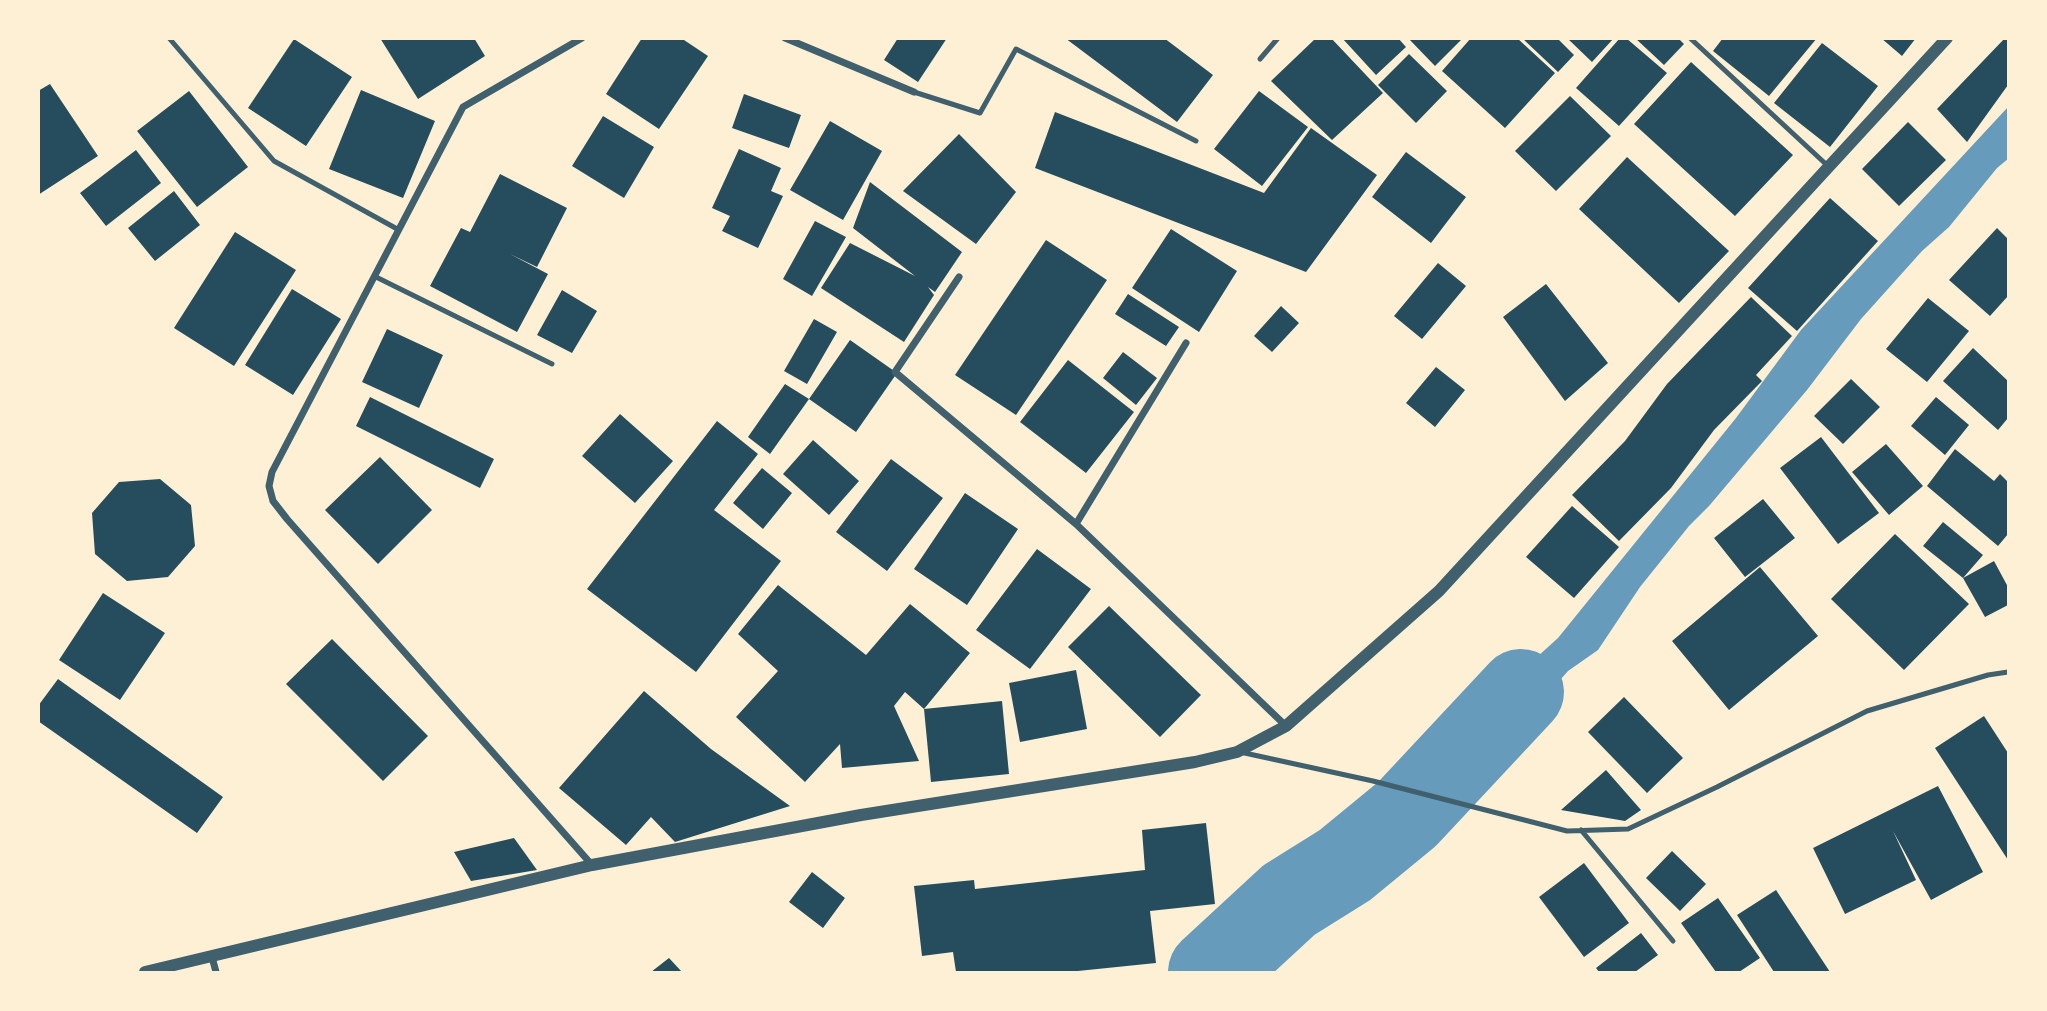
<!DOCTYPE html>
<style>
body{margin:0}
#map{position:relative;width:2047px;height:1011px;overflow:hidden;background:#fdf0d5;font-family:Overpass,sans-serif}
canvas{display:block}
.frame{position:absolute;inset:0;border:40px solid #fdf0d5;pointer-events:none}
</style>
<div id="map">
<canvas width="2047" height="1011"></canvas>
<div class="frame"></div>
</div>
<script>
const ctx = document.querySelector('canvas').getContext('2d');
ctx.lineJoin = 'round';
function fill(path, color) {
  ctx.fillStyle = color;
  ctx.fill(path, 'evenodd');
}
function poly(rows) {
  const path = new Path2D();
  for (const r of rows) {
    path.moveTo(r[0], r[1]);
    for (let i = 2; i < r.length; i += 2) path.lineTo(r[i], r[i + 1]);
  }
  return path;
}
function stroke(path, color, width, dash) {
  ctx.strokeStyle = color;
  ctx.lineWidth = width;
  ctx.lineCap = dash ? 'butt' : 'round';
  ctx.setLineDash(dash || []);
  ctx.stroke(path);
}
const water = poly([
 [2008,107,2008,159,1997,168,1949,227,1922,251,1861,319,1807,390,1709,506,1689,526,1640,587,1598,650,1568,671,1497,751,1476,769,1460,787,1418,772,1485,704,1558,638,1736,418,1801,330],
 [1378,807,1422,824,1243,972,1171,972,1318,841]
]);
const river = poly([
 [1211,972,1289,900,1345,865,1407,814,1521,692]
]);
const building = poly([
 [380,38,474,38,485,56,418,99],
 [642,38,681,38,708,56,659,129,606,94],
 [898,38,947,38,918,82,884,60],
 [1065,38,1164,38,1213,75,1177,122],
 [1316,38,1331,38,1383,93,1332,140,1271,81],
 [1342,38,1398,38,1406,47,1376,75],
 [1408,38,1463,38,1435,66],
 [1471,38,1517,38,1555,73,1505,128,1442,71],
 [1522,38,1557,38,1574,55,1558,72],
 [1567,38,1614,38,1592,62],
 [1620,38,1626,38,1667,73,1619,126,1576,88],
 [1635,38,1678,38,1684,44,1664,65],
 [1723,38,1817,38,1769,96,1713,51],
 [1881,38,1916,38,1902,56],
 [2005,38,2008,38,2008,85,1967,142,1937,109],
 [294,39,352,77,306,146,248,108],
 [1822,43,1878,86,1830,147,1774,103],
 [1409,54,1447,91,1416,123,1378,85],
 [1691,62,1793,155,1735,216,1634,124],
 [50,84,98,156,38,195,38,91],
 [361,90,435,121,403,198,329,169],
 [189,91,248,167,197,207,137,131],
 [1259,91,1308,127,1262,186,1214,149],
 [744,94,801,115,789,148,732,128],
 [1570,96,1611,136,1556,191,1515,151],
 [1055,112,1264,193,1311,128,1377,175,1306,272,1035,168],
 [603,116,654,147,624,198,572,166],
 [830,121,882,151,843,220,790,190],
 [1908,122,1946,160,1899,206,1862,169],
 [959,134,1016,192,976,244,903,191],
 [739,149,781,168,771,191,783,196,758,248,722,231,730,216,712,208],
 [136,150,161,183,106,226,80,193],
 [1406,152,1466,197,1431,243,1372,197],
 [1627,157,1729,251,1679,303,1579,209],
 [500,174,567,208,537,267,510,254,548,274,517,332,430,286,461,228,470,232],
 [870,182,962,252,935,292,928,287,934,295,904,342,821,288,850,243,915,276,853,228],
 [174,191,200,225,155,261,128,228],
 [1830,198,1878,241,1797,331,1748,288],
 [815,221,846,237,812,296,783,279],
 [1997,228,2008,239,2008,296,1990,316,1949,280],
 [1171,229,1237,271,1199,332,1132,288],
 [235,232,296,270,234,366,174,328],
 [1046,240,1107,280,1016,415,955,375],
 [1438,263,1466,286,1422,339,1394,316],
 [1546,284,1608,363,1565,401,1503,317],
 [292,289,341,319,293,395,245,365],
 [562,290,597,311,572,353,537,335],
 [1128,294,1179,327,1166,346,1115,314],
 [1751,297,1792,336,1756,375,1762,381,1714,430,1671,488,1619,541,1572,495,1625,441,1667,384],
 [1928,298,1969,331,1927,382,1886,349],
 [1281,306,1299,323,1272,352,1254,336],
 [814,319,837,332,807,384,784,371],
 [387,329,443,355,419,408,362,382],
 [850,340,897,373,856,432,809,399,770,454,748,437,785,384,809,399],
 [1973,348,2008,381,2008,418,1998,430,1943,381],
 [1123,352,1157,378,1136,405,1103,378],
 [1068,360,1134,412,1086,473,1020,422],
 [1436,367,1465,390,1435,427,1406,403],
 [1851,379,1880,407,1843,444,1814,416],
 [370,397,494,459,480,488,356,426],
 [1936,397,1969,425,1945,455,1911,426],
 [620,414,673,461,635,503,582,456],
 [717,421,758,454,714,510,781,561,696,672,587,589],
 [1821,437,1879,513,1838,544,1780,468],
 [813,440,859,481,829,515,783,474],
 [1886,444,1923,486,1889,515,1852,472],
 [1955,449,1994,481,2000,474,2008,482,2008,534,1998,546,1927,486],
 [380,457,432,510,378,564,325,510],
 [891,459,943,498,887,571,836,532],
 [762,468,792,493,763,529,733,503],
 [160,479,191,505,195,546,168,577,127,581,95,554,92,513,119,482],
 [965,493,1018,529,967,605,914,569],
 [1763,499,1795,538,1745,577,1714,538],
 [1572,506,1619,547,1574,598,1526,557],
 [1943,522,1983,555,1963,578,1923,546],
 [1895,534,1969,604,1904,670,1831,599],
 [1037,549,1091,589,1030,669,976,630],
 [1994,561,2008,587,2008,605,1985,617,1963,578],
 [1760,567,1818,636,1729,710,1672,641],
 [778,585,866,655,910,604,970,653,924,709,905,692,894,706,919,761,842,768,840,744,805,782,736,717,778,671,738,634],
 [103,593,165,633,120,700,59,660],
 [1109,606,1201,695,1160,737,1068,647],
 [332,639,428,736,383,781,286,684],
 [1076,670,1087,729,1020,742,1009,683],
 [58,679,223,797,197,833,38,721,38,706],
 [644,691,711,749,790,806,675,842,651,817,626,845,559,788],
 [1624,697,1683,758,1647,793,1588,732],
 [1002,701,1009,774,931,782,924,709],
 [1984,716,2008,753,2008,860,1935,748],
 [1606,770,1641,810,1625,821,1561,810],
 [1938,786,1983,872,1931,900,1893,831,1916,880,1845,914,1813,848],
 [1206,823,1215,904,1150,911,1156,963,1068,972,956,972,953,952,922,956,914,886,974,880,975,889,1145,870,1142,830],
 [514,838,537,870,471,881,454,852],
 [1672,851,1706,884,1680,911,1646,878],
 [1584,863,1629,923,1584,957,1539,897],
 [812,872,845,898,823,928,789,902],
 [1776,890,1830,972,1774,972,1737,915],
 [1718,898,1760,958,1739,972,1716,972,1681,923],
 [1641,933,1658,955,1635,972,1599,972,1596,968],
 [669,958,682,972,651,972]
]);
const service = poly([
 [169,38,274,161,399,230],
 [1690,38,1829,167],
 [1260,59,1278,38],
 [914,92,980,113,1016,49,1196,141],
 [374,276,552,364],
 [1240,752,1373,781,1567,831,1628,829,1717,787,1867,711,1988,675,2008,672],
 [1581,830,1673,941]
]);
const minor = poly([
 [582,38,463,107,272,472,269,486,273,501,287,519,592,865],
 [785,38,914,92],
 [959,277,895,372,1076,524,1286,726],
 [1076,524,1186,343],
 [212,957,216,972]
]);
const tertiary = poly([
 [145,972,592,865,861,815,1195,762,1237,752,1286,726,1439,591,1947,38]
]);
fill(water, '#669bbc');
stroke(river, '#669bbc', 86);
fill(building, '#264d5e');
stroke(service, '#3f606c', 5);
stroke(minor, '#3f606c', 7);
stroke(tertiary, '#3f606c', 12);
</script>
